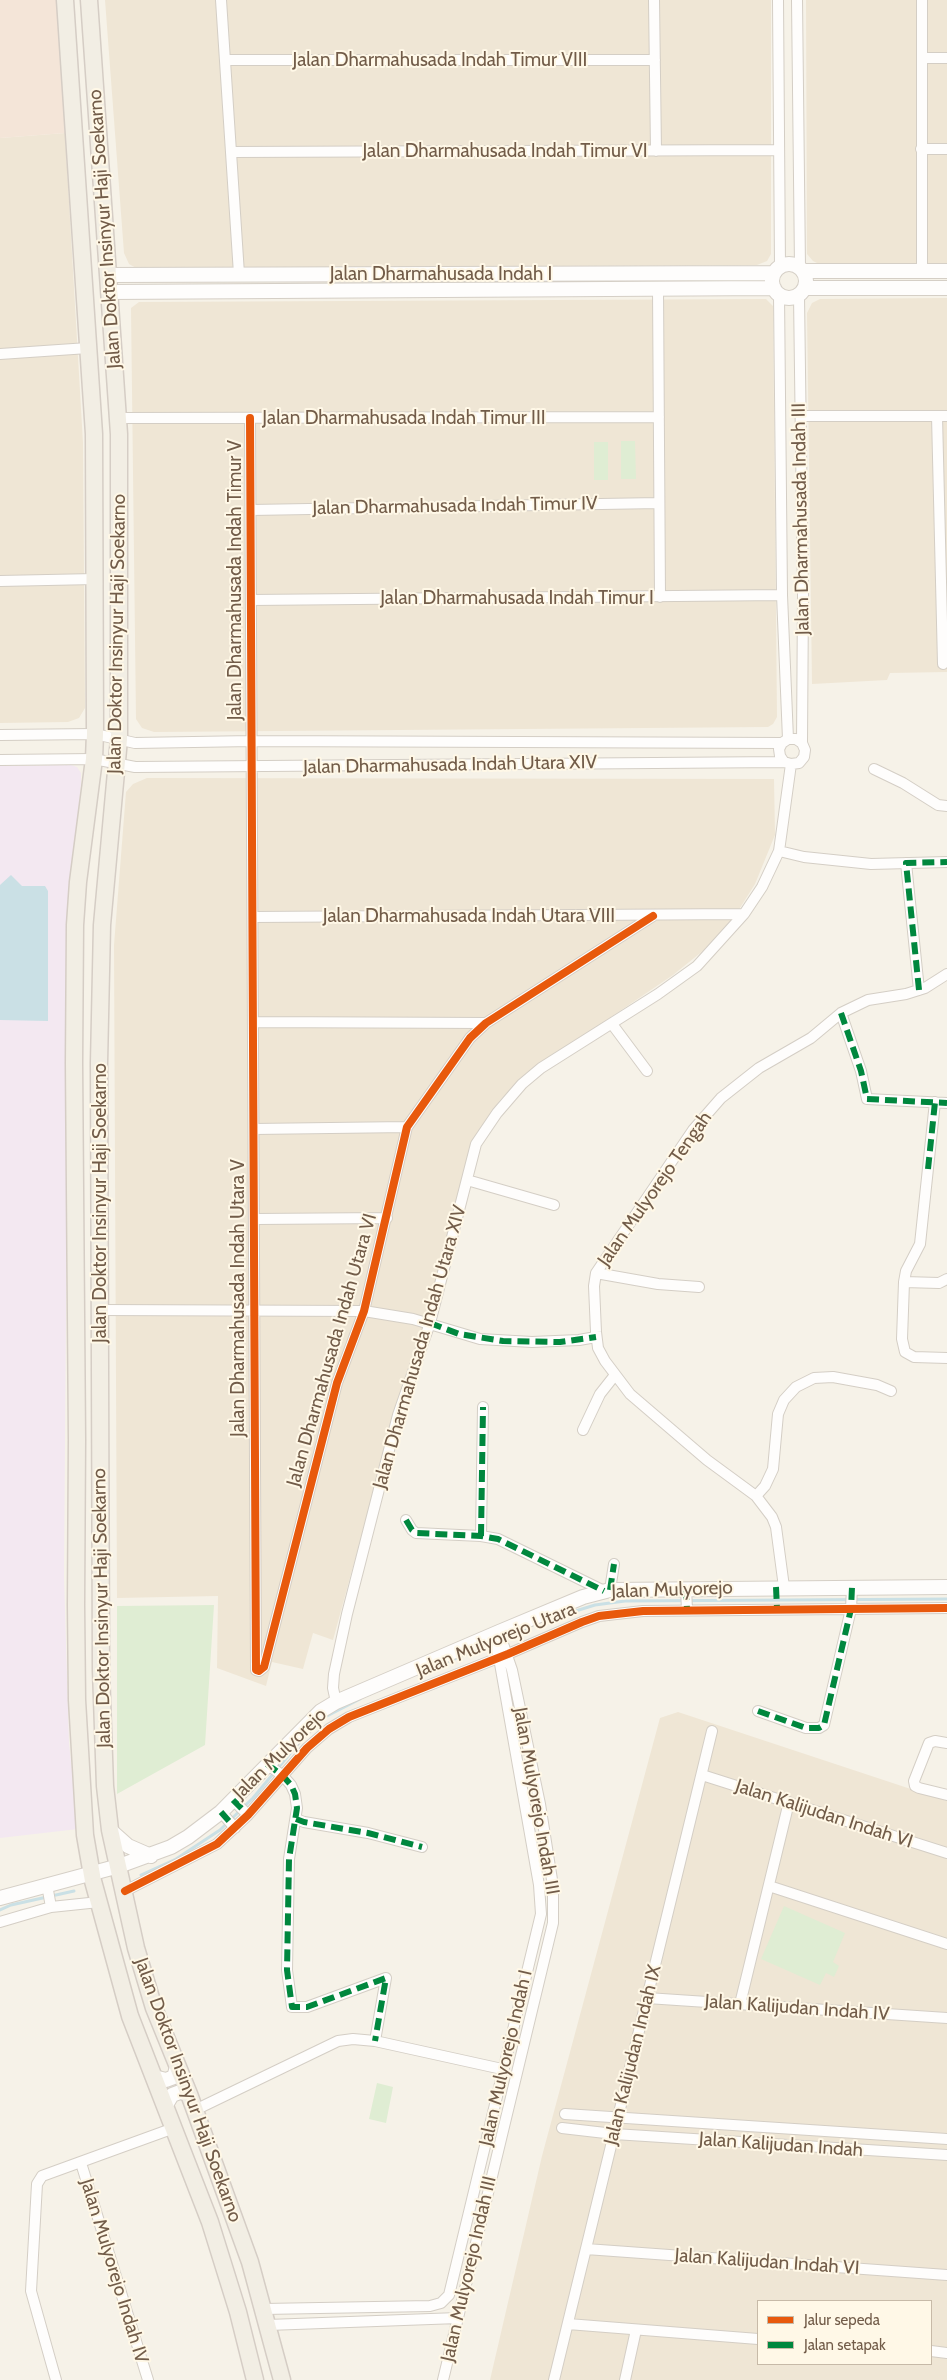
<!DOCTYPE html>
<style>
body{margin:0}
#map{position:relative;width:947px;height:2380px;overflow:hidden;background:#f6f2e8;font-family:Cabin,sans-serif}
canvas{display:block}
.legend{position:absolute;left:757px;top:2300px;width:175px;height:65px;box-sizing:border-box;background:#fff8e7;border:1px solid #c7baa8;margin:0;padding:6px 9px;list-style:none;font-size:15px;color:#725c49}
.legend li{display:flex;align-items:center;gap:10px;height:25px}
.legend b{width:25px;border:1px solid #c7baa8}
</style>
<div id="map">
<canvas width="947" height="2380"></canvas>
<ul class="legend">
<li><b style="height:6px;background:#e8590c"></b>Jalur sepeda</li>
<li><b style="height:6px;background:#00873e"></b>Jalan setapak</li>
</ul>
</div>
<script>
const ctx = document.querySelector('canvas').getContext('2d');
ctx.lineJoin = 'round';
function fill(path, color) {
  ctx.fillStyle = color;
  ctx.fill(path, 'evenodd');
}
function poly(rows) {
  const path = new Path2D();
  for (const r of rows) {
    if (r.length === 3) {
      path.moveTo(r[0] + r[2], r[1]);
      path.arc(r[0], r[1], r[2], 0, 2 * Math.PI);
      continue;
    }
    path.moveTo(r[0], r[1]);
    for (let i = 2; i < r.length; i += 2) path.lineTo(r[i], r[i + 1]);
  }
  return path;
}
function stroke(path, color, width, dash) {
  ctx.strokeStyle = color;
  ctx.lineWidth = width;
  ctx.lineCap = dash ? 'butt' : 'round';
  ctx.setLineDash(dash || []);
  ctx.stroke(path);
}
function write(font, color, halo, rows, align = 'center') {
  ctx.font = font + ' Cabin,sans-serif';
  ctx.lineWidth = 4;
  ctx.setLineDash([]);
  ctx.textBaseline = 'middle';
  ctx.strokeStyle = halo;
  ctx.fillStyle = color;
  for (const [text, x, y, turn = 0] of rows) {
    ctx.save();
    ctx.translate(x, y);
    ctx.rotate((+turn || 0) * Math.PI / 180);
    ctx.textAlign = isNaN(turn) ? turn : align;
    if (halo) ctx.strokeText(text, 0, 0);
    ctx.fillText(text, 0, 0);
    ctx.restore();
  }
}
const residential = poly([
 [105,0,771,0,771,254,767,261,757,265,136,268,129,264,124,253],
 [806,0,947,0,947,265,821,265,813,261,807,254],
 [65,133,83,443,85,708,79,718,68,722,0,723,0,138],
 [947,298,947,672,890,673,887,680,812,684,807,313,812,303,820,299],
 [766,299,773,306,777,717,773,724,768,727,154,732,142,728,136,719,131,308,139,302],
 [147,778,774,779,775,835,755,884,733,919,704,950,673,975,524,1076,500,1100,473,1140,453,1212,425,1327,391,1427,333,1640,313,1633,303,1669,272,1662,266,1686,217,1668,218,1596,117,1598,114,945,126,792,133,784],
 [678,1712,947,1801,947,2380,490,2380,542,2156,660,1718],
 [758,2301,931,2301,931,2364,758,2364]
]);
const commercial = poly([
 [0,0,57,0,65,133,0,138]
]);
const education = poly([
 [71,765,77,767,81,773,81,783,69,907,64,1577,69,1743,78,1829,0,1838,0,766]
]);
const green = poly([
 [621,441,635,441,636,479,621,479],
 [594,442,608,442,608,480,594,480],
 [214,1605,205,1745,117,1794,117,1606],
 [784,1906,845,1933,833,1962,839,1966,834,1977,826,1973,820,1985,761,1959],
 [377,2083,393,2087,386,2123,369,2119]
]);
const water = poly([
 [11,875,22,886,45,886,48,891,48,1021,0,1020,0,885]
]);
const stream = poly([
 [543,1621,595,1605,625,1601,947,1599],
 [504,1638,533,1625],
 [426,1671,494,1642],
 [313,1729,325,1717,360,1699],
 [141,1875,176,1859,220,1830,253,1798,303,1738],
 [0,1910,11,1905,74,1891]
]);
const minor = poly([
 [221,0,239,274],
 [654,0,656,151],
 [778,0,780,266],
 [797,0,800,267],
 [922,58,947,58],
 [225,60,655,60],
 [921,149,947,149],
 [231,152,779,150],
 [922,271,922,0],
 [658,289,660,597],
 [779,295,782,595,788,739],
 [799,296,803,595,802,743],
 [0,354,88,348],
 [801,416,947,416],
 [937,416,943,664],
 [118,418,659,417],
 [250,418,256,1670,259,1671,264,1667,337,1383,364,1311,407,1127,470,1038,486,1023,653,916],
 [251,510,659,503],
 [0,581,95,579],
 [251,600,782,595],
 [0,735,95,734,135,743,252,741,782,743],
 [0,760,94,759,135,767,784,762,791,764,799,763,804,757,805,750,802,743,796,739,788,739,782,743,779,749,780,756,784,762],
 [874,769,903,783,938,805,947,806],
 [779,851,804,857,871,864,947,862],
 [906,863,919,990],
 [253,917,744,914],
 [841,1013,861,1071,867,1099,947,1103],
 [253,1022,486,1023],
 [612,1024,647,1071],
 [935,1102,920,1244,906,1271,904,1282,902,1339,905,1352,914,1357,947,1358],
 [254,1129,407,1127],
 [467,1180,554,1205],
 [256,1219,387,1218],
 [596,1273,658,1284,699,1287],
 [904,1282,939,1283,947,1279],
 [99,1310,364,1311,413,1319,480,1339,532,1342,579,1340,596,1337],
 [583,1430,600,1394,615,1375],
 [756,1496,765,1486,773,1469,778,1414,784,1400,796,1387,814,1378,833,1377,877,1385,891,1391],
 [406,1520,412,1530,416,1533,481,1536,498,1539,604,1591],
 [481,1536,483,1407],
 [784,1587,776,1527,772,1517,756,1496,707,1460,630,1394,605,1361,598,1348,596,1332,594,1286,596,1273,693,1130,721,1098,759,1068,811,1038,841,1013,868,1000,906,994,925,988,947,974],
 [686,1588,687,1610],
 [610,1590,614,1564],
 [336,1702,333,1688,334,1674,347,1614,398,1415,430,1323,476,1144,497,1113,522,1084,541,1068,658,994,697,966,744,914,762,887,779,851,791,764],
 [758,1711,806,1728,819,1728,824,1725,851,1609,852,1587],
 [947,1743,935,1741,929,1743,914,1781,915,1786,919,1788,947,1795],
 [267,1764,283,1776,291,1785,295,1794,297,1808,289,1859,287,1970,292,2007,307,2007,386,1978,375,2041],
 [702,1775,947,1853],
 [233,1800,248,1815],
 [221,1812,235,1828],
 [296,1819,304,1822,368,1833,422,1847],
 [47,1885,51,1907],
 [769,1886,947,1944],
 [125,1891,217,1844,248,1815,307,1748,329,1729,349,1717,508,1654,582,1622,599,1616,643,1611,947,1608],
 [0,1922,51,1907,99,1902],
 [647,1998,947,2018],
 [740,2004,789,1802],
 [195,2110,338,2041,353,2039,375,2041,502,2069],
 [565,2114,947,2139],
 [562,2128,614,2134,947,2155],
 [81,2163,148,2380],
 [586,2249,947,2275],
 [264,2309,430,2306,441,2303,449,2295,541,1914,539,1885,499,1658,493,1634],
 [568,2324,758,2339],
 [268,2325,458,2318],
 [931,2351,947,2353],
 [56,2380,31,2291,37,2184,42,2176,174,2128],
 [443,2380,553,1923,553,1886,540,1804,512,1670,499,1632],
 [554,2380,712,1731],
 [625,2380,636,2330]
]);
const secondary = poly([
 [789,281,17],
 [804,271,947,271],
 [108,275,774,273],
 [805,288,947,288],
 [109,292,774,288],
 [110,1830,128,1846,151,1856],
 [0,1898,119,1866,171,1847,188,1837,221,1812,321,1711,336,1702,499,1632,583,1597,610,1590,947,1587],
 [154,2077,166,2080,174,2077,177,2067],
 [166,2105,172,2095,180,2092,189,2094]
]);
const primary = poly([
 [65,0,94,434,95,734,94,759,78,882,75,925,74,1063,77,1440,76,1605,77,1700,85,1835,93,1881,130,2016,210,2222,238,2312,255,2380],
 [89,0,119,434,119,739,102,925,99,1063,101,1670,105,1786,110,1830,136,1948,154,2008,189,2094,250,2262,282,2380]
]);
const quiet = poly([
 [919,990,906,863,947,862],
 [841,1013,861,1071,867,1099,947,1103],
 [928,1169,935,1102],
 [430,1323,459,1334,503,1341,560,1342,596,1337],
 [406,1520,412,1530,416,1533,481,1536,498,1539,604,1591],
 [481,1536,483,1407],
 [776,1587,777,1609],
 [686,1588,687,1610],
 [610,1590,614,1564],
 [758,1711,806,1728,819,1728,824,1725,851,1609,852,1587],
 [267,1764,283,1776,291,1785,295,1794,297,1808,289,1859,287,1970,292,2007,307,2007,386,1978,375,2041],
 [233,1800,248,1815],
 [221,1812,235,1828],
 [296,1819,304,1822,368,1833,422,1847]
]);
const cycleway = poly([
 [250,418,256,1670,259,1671,264,1667,337,1383,364,1311,407,1127,470,1038,486,1023,653,916],
 [125,1891,217,1844,248,1815,307,1748,329,1729,349,1717,508,1654,582,1622,599,1616,643,1611,947,1608]
]);
const streetNames = [
 ["Jalan Dharmahusada Indah Timur VIII",440,60],
 ["Jalan Dharmahusada Indah Timur VI",505,151],
 ["Jalan Doktor Insinyur Haji Soekarno",105,229,-94],
 ["Jalan Dharmahusada Indah I",441,274],
 ["Jalan Dharmahusada Indah Timur III",404,418],
 ["Jalan Dharmahusada Indah Timur IV",455,506,-1],
 ["Jalan Dharmahusada Indah III",801,519,-91],
 ["Jalan Dharmahusada Indah Timur V",235,580,-90],
 ["Jalan Dharmahusada Indah Timur I",517,598],
 ["Jalan Doktor Insinyur Haji Soekarno",117,634,-89],
 ["Jalan Dharmahusada Indah Utara XIV",450,765,-1],
 ["Jalan Dharmahusada Indah Utara VIII",469,916],
 ["Jalan Mulyorejo Tengah",655,1189,-55],
 ["Jalan Doktor Insinyur Haji Soekarno",100,1203,-90],
 ["Jalan Dharmahusada Indah Utara V",238,1298,-90],
 ["Jalan Dharmahusada Indah Utara XIV",420,1347,-74],
 ["Jalan Dharmahusada Indah Utara VI",332,1350,-74],
 ["Jalan Mulyorejo",672,1590,-2],
 ["Jalan Doktor Insinyur Haji Soekarno",102,1608,-91],
 ["Jalan Mulyorejo Utara",496,1640,-22],
 ["Jalan Mulyorejo",280,1754,-44],
 ["Jalan Mulyorejo Indah III",536,1801,80],
 ["Jalan Kalijudan Indah VI",824,1814,18],
 ["Jalan Kalijudan Indah IV",797,2008,4],
 ["Jalan Kalijudan Indah IX",633,2055,-76],
 ["Jalan Mulyorejo Indah I",506,2058,-77],
 ["Jalan Doktor Insinyur Haji Soekarno",188,2090,70],
 ["Jalan Kalijudan Indah",781,2145,4],
 ["Jalan Kalijudan Indah VI",767,2262,4],
 ["Jalan Mulyorejo Indah III",469,2269,-77],
 ["Jalan Mulyorejo Indah IV",114,2271,73]
];
fill(residential, '#efe6d5');
fill(commercial, '#f4e5d8');
fill(education, '#f3e8f1');
fill(green, '#dfedd3');
fill(water, '#cae0e5');
stroke(stream, '#cae0e5', 3);
stroke(minor, '#d4cec5', 12);
stroke(secondary, '#d5cfc6', 16);
stroke(primary, '#d5cdc5', 19);
stroke(minor, '#fefdfc', 10);
stroke(secondary, '#fefdfc', 14);
stroke(primary, '#f2eee4', 16);
stroke(quiet, '#00873e', 6, [12, 6]);
stroke(cycleway, '#e8590c', 8);
write('19px', '#725c49', '#fff8e7', streetNames);
</script>
